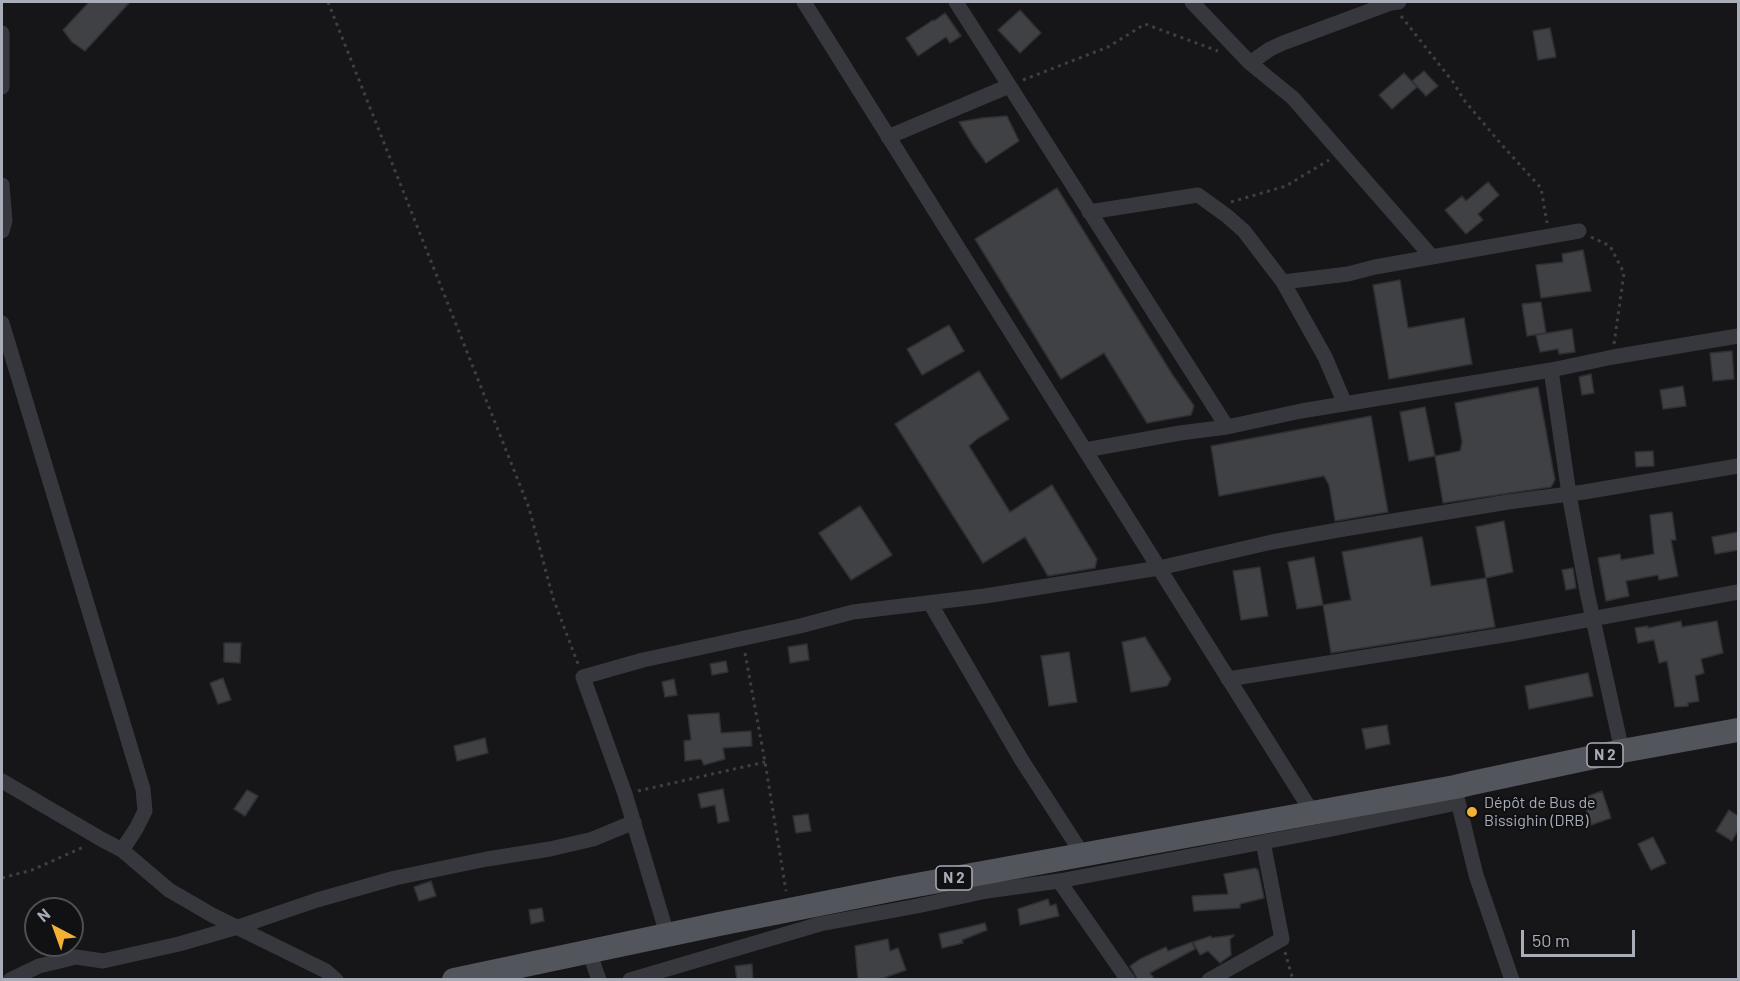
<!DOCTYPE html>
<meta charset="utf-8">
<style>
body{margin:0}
#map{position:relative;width:1740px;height:981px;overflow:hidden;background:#161618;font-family:Barlow,sans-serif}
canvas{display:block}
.frame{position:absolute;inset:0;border:3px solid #a8adb8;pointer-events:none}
.north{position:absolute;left:24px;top:897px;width:60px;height:60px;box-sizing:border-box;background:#111113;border:2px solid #4d4f55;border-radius:50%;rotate:319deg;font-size:16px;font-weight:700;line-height:24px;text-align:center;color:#a8adb8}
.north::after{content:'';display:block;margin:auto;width:21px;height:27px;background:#f2b134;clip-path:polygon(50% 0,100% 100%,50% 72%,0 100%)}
.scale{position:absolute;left:1521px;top:930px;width:114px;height:27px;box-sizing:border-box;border:3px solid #a8adb8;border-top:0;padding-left:8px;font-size:18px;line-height:21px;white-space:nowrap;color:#a8adb8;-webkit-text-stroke:4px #111113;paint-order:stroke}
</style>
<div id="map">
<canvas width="1740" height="981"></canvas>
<div class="frame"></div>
<div class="north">N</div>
<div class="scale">50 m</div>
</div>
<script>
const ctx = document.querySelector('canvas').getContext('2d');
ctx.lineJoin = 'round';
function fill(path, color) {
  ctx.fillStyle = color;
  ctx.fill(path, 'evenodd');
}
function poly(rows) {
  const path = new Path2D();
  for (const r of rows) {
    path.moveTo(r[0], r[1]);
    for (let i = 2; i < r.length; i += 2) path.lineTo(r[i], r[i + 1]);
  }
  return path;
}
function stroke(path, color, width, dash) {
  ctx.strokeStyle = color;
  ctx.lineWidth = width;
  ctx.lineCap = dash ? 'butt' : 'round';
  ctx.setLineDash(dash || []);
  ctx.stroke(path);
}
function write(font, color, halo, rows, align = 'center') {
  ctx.font = font + ' Barlow,sans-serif';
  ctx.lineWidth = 4.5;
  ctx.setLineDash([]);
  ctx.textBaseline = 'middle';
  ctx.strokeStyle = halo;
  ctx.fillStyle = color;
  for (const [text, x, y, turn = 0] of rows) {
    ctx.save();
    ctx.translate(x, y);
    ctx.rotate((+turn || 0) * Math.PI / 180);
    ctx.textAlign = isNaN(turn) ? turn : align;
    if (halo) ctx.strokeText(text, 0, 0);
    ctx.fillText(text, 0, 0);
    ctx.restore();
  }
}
const building = poly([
 [89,2,130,2,85,51,72,42,63,30,89,2],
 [1020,10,1041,33,1020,53,998,30,1020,10],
 [945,13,961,36,950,43,946,37,918,56,906,38,933,20,934,21,945,13],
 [1550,28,1556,57,1538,60,1533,31,1550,28],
 [1424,71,1438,86,1426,96,1412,81,1424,71],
 [1404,73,1417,87,1392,109,1379,95,1404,73],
 [1007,116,1019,141,986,163,973,145,959,122,982,118,1007,116],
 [1488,182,1499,195,1478,214,1483,220,1466,234,1445,210,1462,196,1466,201,1488,182],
 [1057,188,1172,374,1194,406,1191,415,1147,423,1104,353,1061,379,975,239,1057,188],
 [1583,250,1591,291,1541,298,1536,265,1563,262,1562,254,1583,250],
 [1400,280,1408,328,1464,318,1472,364,1389,379,1373,285,1400,280],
 [1541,302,1546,333,1527,336,1522,304,1541,302],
 [949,325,964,351,922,375,907,349,949,325],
 [1572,329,1575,352,1559,354,1558,349,1540,352,1536,335,1572,329],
 [1732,351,1734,379,1713,381,1710,353,1732,351],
 [979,371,1009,419,977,439,969,446,1010,512,1052,485,1097,559,1095,568,1048,576,1025,537,983,563,895,424,979,371],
 [1591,374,1594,393,1582,395,1579,377,1591,374],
 [1683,386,1686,406,1663,409,1660,390,1683,386],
 [1538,387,1555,480,1551,487,1443,503,1435,456,1460,451,1462,442,1455,403,1538,387],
 [1425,407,1435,456,1409,461,1400,412,1425,407],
 [1371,416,1388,512,1335,521,1329,485,1324,476,1219,496,1211,446,1371,416],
 [1653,451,1654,466,1636,467,1635,452,1653,451],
 [860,506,892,555,851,580,819,533,860,506],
 [1672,512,1676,540,1671,540,1678,576,1659,580,1658,575,1626,581,1629,596,1606,601,1598,558,1620,554,1621,560,1654,554,1650,515,1672,512],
 [1504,521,1513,572,1486,578,1476,527,1504,521],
 [1738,532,1738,550,1715,554,1712,537,1738,532],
 [1422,537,1431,586,1486,578,1495,627,1331,653,1323,605,1351,600,1342,552,1422,537],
 [1314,557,1323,605,1297,609,1288,562,1314,557],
 [1260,567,1268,616,1241,620,1233,571,1260,567],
 [1573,568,1576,588,1566,590,1562,570,1573,568],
 [1681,621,1682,627,1717,621,1723,653,1701,659,1704,673,1695,676,1699,701,1688,703,1688,706,1675,707,1667,661,1659,663,1654,640,1638,643,1635,628,1648,626,1648,628,1681,621],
 [1145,637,1171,679,1167,686,1131,692,1122,642,1145,637],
 [224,643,241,643,240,663,224,662,224,643],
 [807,644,809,660,790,663,788,647,807,644],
 [1069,652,1077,702,1049,706,1041,656,1069,652],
 [726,661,728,672,712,675,710,664,726,661],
 [1588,673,1593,696,1529,709,1525,686,1588,673],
 [223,678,231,700,218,704,210,683,223,678],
 [674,679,677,695,665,697,662,682,674,679],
 [719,713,721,733,751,731,752,746,723,748,725,759,704,765,701,759,685,761,684,741,691,740,688,715,719,713],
 [1387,725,1390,744,1366,749,1362,729,1387,725],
 [485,738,488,753,457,761,454,746,485,738],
 [723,789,729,821,718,823,715,805,701,808,698,794,723,789],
 [247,790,258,796,245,816,234,809,247,790],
 [1602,791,1611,818,1591,825,1583,798,1602,791],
 [1729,810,1738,816,1738,830,1732,841,1716,831,1729,810],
 [808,814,811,831,796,833,793,816,808,814],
 [1653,837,1666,863,1651,870,1638,844,1653,837],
 [1256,868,1257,870,1258,869,1264,898,1240,904,1240,908,1194,911,1192,896,1228,894,1224,874,1256,868],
 [431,881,436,896,419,901,414,887,431,881],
 [1048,899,1050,906,1056,904,1059,916,1020,925,1018,909,1048,899],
 [542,908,544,921,531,924,529,910,542,908],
 [985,923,987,930,962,940,963,943,942,948,939,934,985,923],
 [1234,935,1234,936,1230,939,1231,955,1220,963,1208,951,1200,955,1193,942,1211,936,1211,938,1234,935],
 [888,939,890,951,898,948,906,970,878,980,858,980,855,946,888,939],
 [1192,942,1195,949,1150,973,1155,980,1138,980,1130,966,1140,959,1166,947,1168,951,1192,942],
 [752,964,753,980,737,980,735,966,752,964]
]);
const path = poly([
 [328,2,529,508,553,598,578,664],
 [1401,16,1453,82,1464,100,1501,144,1541,188,1547,223],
 [1023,80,1108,47,1145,24,1218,51],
 [1231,202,1286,186,1329,160],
 [1591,237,1610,246,1624,273,1614,344],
 [745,653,765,762,786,891],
 [638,791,765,762],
 [2,878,32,870,86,846],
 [1285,952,1293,980]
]);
const minor = poly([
 [804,2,1312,812],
 [956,2,1227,427],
 [1192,2,1250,63,1293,98,1432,257],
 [2,33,2,87],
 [1250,63,1270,49,1283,43,1391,3,1399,2],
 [888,137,1009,86],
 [2,185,5,221,2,231],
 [1089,212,1198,195,1227,216,1244,231,1283,282,1325,357,1345,404],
 [1283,282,1348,274,1375,267,1579,231],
 [2,323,143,789,145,811,136,829,122,850],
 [1551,370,1569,494,1587,592,1622,751],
 [1085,450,1180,433,1227,427,1301,411,1551,370,1613,357,1738,336],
 [930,603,1021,759,1083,855],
 [1228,679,1510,634,1738,592],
 [2,781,101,839,122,850,169,890,212,915,326,971,336,980],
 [1456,793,1476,875,1512,980],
 [1059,881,1128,980],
 [667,934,625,794,583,677,643,660,800,626,853,612,985,596,1159,568,1272,542,1338,530,1508,502,1584,492,1738,466],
 [589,951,599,980],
 [10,980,39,966,76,957,103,961,179,944,238,927,317,900,395,878,487,859,550,849,593,839,634,822],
 [630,980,820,924,917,906,987,891,1059,881,1332,829,1457,803],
 [1209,980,1282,939,1263,842]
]);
const primary = poly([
 [454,980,719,924,900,888,1455,787,1472,783,1622,751,1738,730]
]);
const markers = [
 [1472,812,6,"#f2b134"]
];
const shields = [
 [1605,755,36],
 [954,878,36]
];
const shieldNames = [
 ["N 2",1605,755],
 ["N 2",954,878]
];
const poiNames = [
 ["Dépôt de Bus de",1484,803],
 ["Bissighin (DRB)",1484,821]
];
fill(building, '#404145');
stroke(building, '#303034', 1.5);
stroke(path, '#3d3f44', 3, [3, 4.5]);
stroke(minor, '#37383d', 15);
stroke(primary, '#53555c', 24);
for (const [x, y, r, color] of markers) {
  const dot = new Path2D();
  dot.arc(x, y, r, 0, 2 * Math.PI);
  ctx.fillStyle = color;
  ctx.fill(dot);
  stroke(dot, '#111113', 2);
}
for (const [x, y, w] of shields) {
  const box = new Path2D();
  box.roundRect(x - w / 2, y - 12, w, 24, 4.5);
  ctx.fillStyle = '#111113';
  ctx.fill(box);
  stroke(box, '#a8adb8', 1.5);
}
write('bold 15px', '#a8adb8', null, shieldNames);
write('16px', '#a8adb8', '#111113', poiNames, 'left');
</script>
